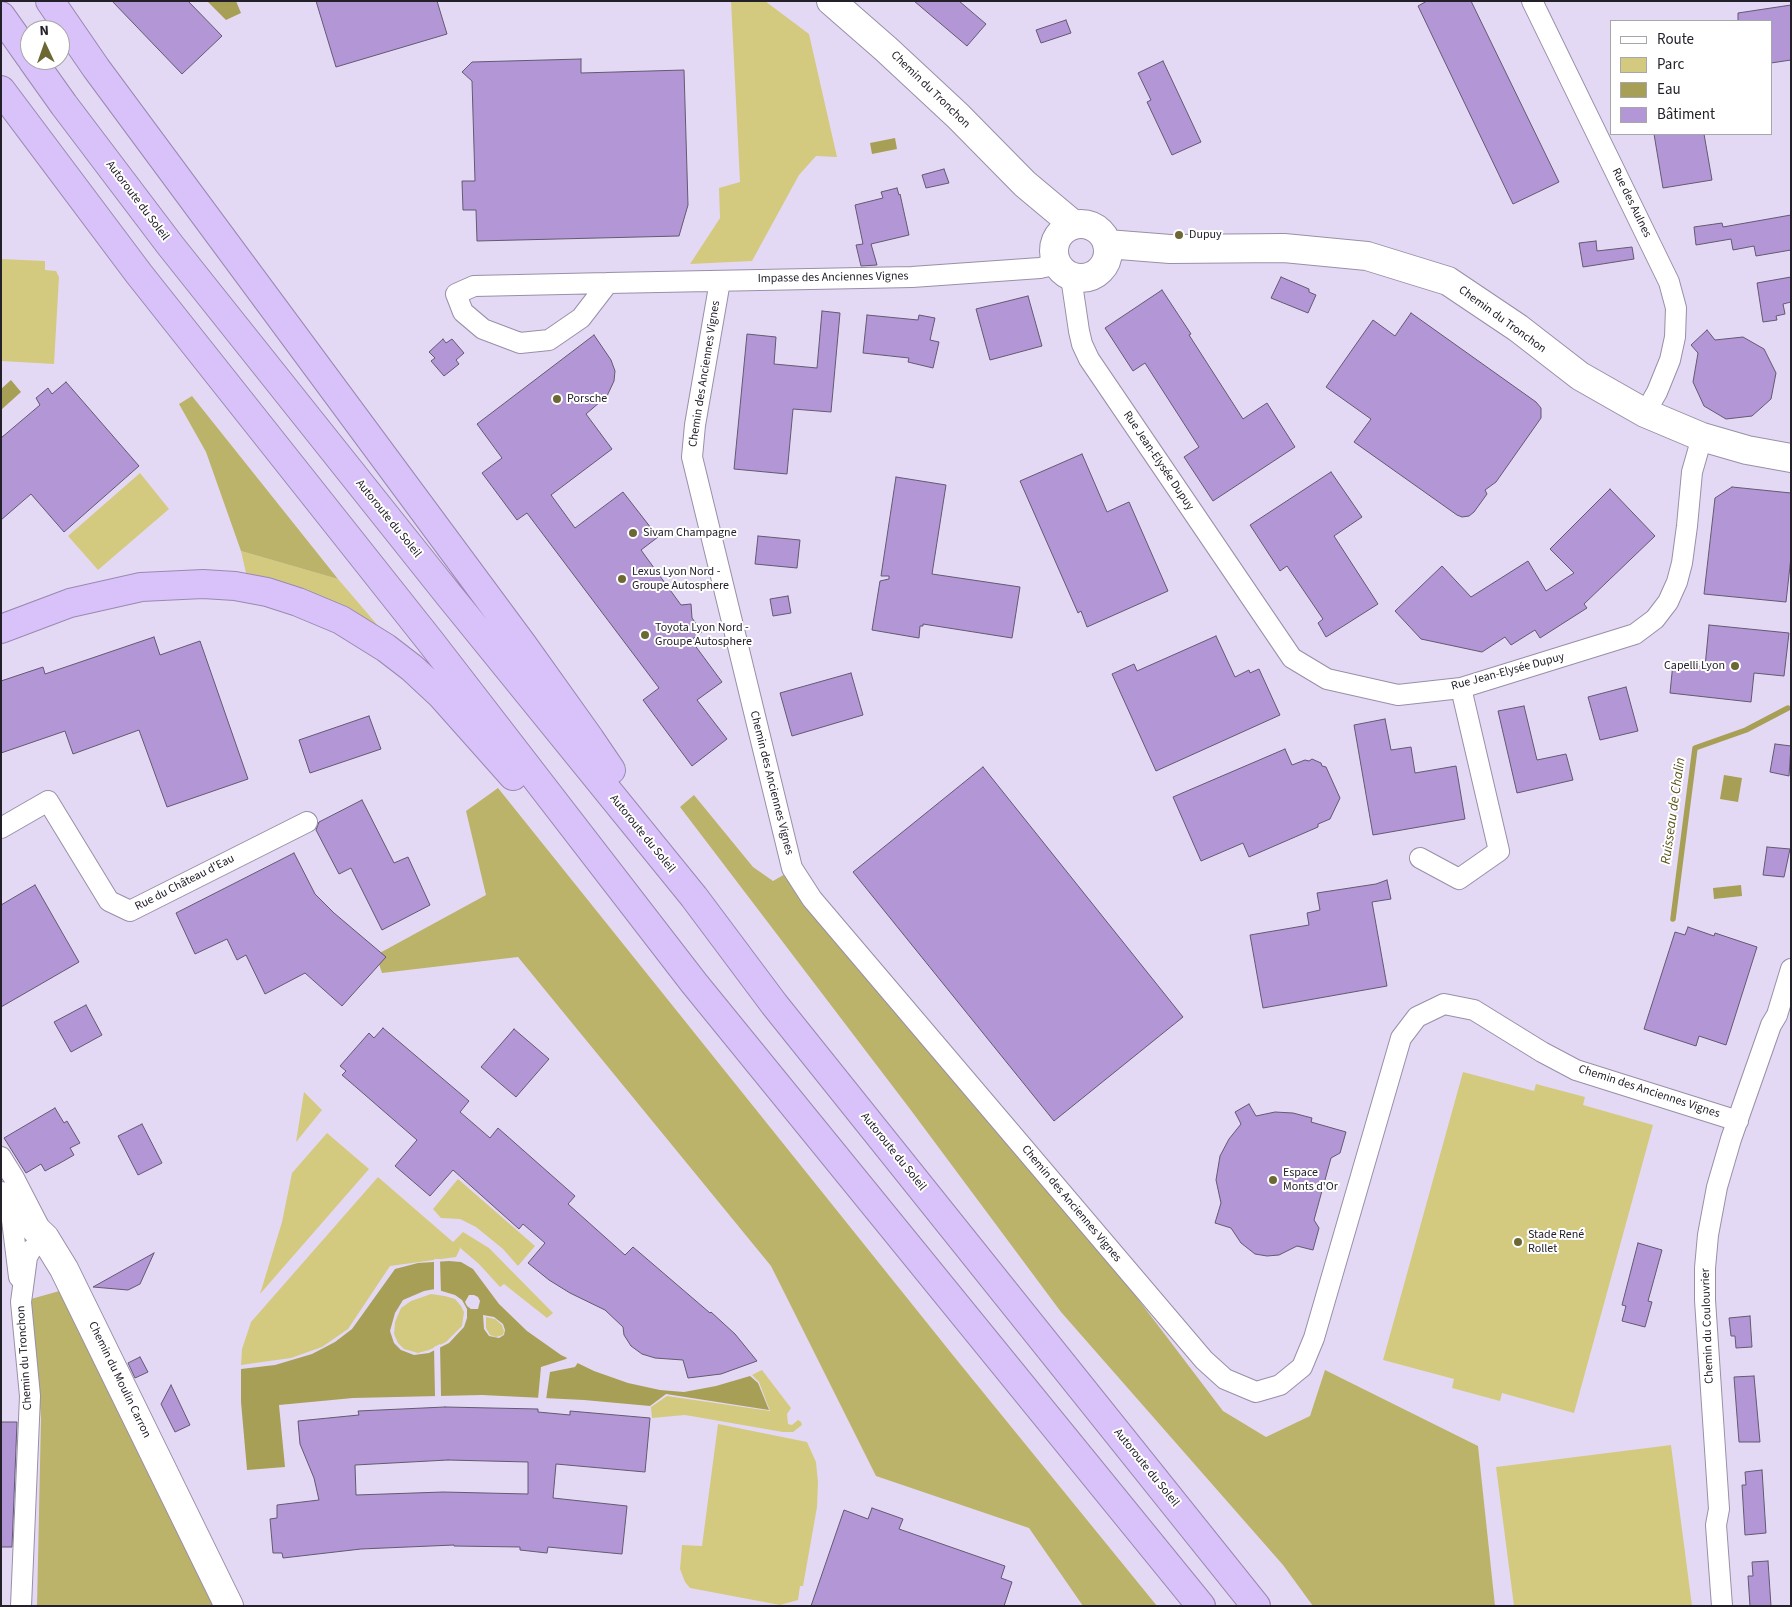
<!DOCTYPE html>
<meta charset="utf-8">
<style>
body{margin:0}
#map{position:relative;width:1792px;height:1607px;overflow:hidden;background:#e4d9f4;font-family:"Source Sans 3",sans-serif}
canvas{display:block}
.frame{position:absolute;inset:0;border:2px solid #24202a;pointer-events:none}
.legend{position:absolute;left:1610px;top:20px;width:162px;height:115px;box-sizing:border-box;background:#fff;border:1px solid #a7a6aa;margin:0;padding:6px 9px;list-style:none;font-size:15px;color:#24202a}
.legend li{display:flex;align-items:center;gap:10px;height:25px}
.legend b{width:25px;border:1px solid #a7a6aa}
.north{position:absolute;left:20px;top:20px;width:50px;height:50px;box-sizing:border-box;background:#fff;border:1px solid #a7a6aa;border-radius:50%;rotate:357deg;font-size:14px;font-weight:700;line-height:20px;text-align:center;color:#24202a}
.north::after{content:'';display:block;margin:auto;width:18px;height:22px;background:#6c6733;clip-path:polygon(50% 0,100% 100%,50% 72%,0 100%)}
</style>
<div id="map">
<canvas width="1792" height="1607"></canvas>
<div class="frame"></div>
<ul class="legend">
<li><b style="height:6px;background:#fff"></b>Route</li>
<li><b style="height:14px;background:#d3ca80"></b>Parc</li>
<li><b style="height:14px;background:#a79f56"></b>Eau</li>
<li><b style="height:14px;background:#b296d6"></b>Bâtiment</li>
</ul>
<div class="north">N</div>
</div>
<script>
const ctx = document.querySelector('canvas').getContext('2d');
ctx.lineJoin = 'round';
function fill(path, color) {
  ctx.fillStyle = color;
  ctx.fill(path, 'evenodd');
}
function poly(rows) {
  const path = new Path2D();
  for (const r of rows) {
    if (r.length === 3) {
      path.moveTo(r[0] + r[2], r[1]);
      path.arc(r[0], r[1], r[2], 0, 2 * Math.PI);
      continue;
    }
    path.moveTo(r[0], r[1]);
    for (let i = 2; i < r.length; i += 2) path.lineTo(r[i], r[i + 1]);
  }
  return path;
}
function stroke(path, color, width, dash) {
  ctx.strokeStyle = color;
  ctx.lineWidth = width;
  ctx.lineCap = dash ? 'butt' : 'round';
  ctx.setLineDash(dash || []);
  ctx.stroke(path);
}
function write(font, color, halo, rows, align = 'center') {
  ctx.font = font + ' "Source Sans 3",sans-serif';
  ctx.lineWidth = 4;
  ctx.setLineDash([]);
  ctx.textBaseline = 'middle';
  ctx.strokeStyle = halo;
  ctx.fillStyle = color;
  for (const [text, x, y, turn = 0] of rows) {
    ctx.save();
    ctx.translate(x, y);
    ctx.rotate((+turn || 0) * Math.PI / 180);
    ctx.textAlign = isNaN(turn) ? turn : align;
    if (halo) ctx.strokeText(text, 0, 0);
    ctx.fillText(text, 0, 0);
    ctx.restore();
  }
}
const green = poly([
 [731,1,765,1,809,34,837,157,816,156,799,175,752,261,690,264,720,218,719,188,740,182],
 [1,259,45,261,45,270,56,271,59,277,54,364,1,361],
 [140,473,169,509,98,570,68,536],
 [241,551,338,579,380,628,350,608,246,573],
 [1463,1072,1534,1091,1536,1084,1585,1097,1583,1105,1653,1125,1574,1413,1502,1393,1500,1401,1452,1388,1454,1379,1383,1360],
 [304,1092,322,1110,296,1142],
 [327,1133,369,1169,260,1294,282,1222,292,1173],
 [378,1177,453,1242,463,1232,489,1248,553,1313,547,1318,504,1284,500,1287,479,1264,459,1247,460,1249,456,1257,390,1266,348,1329,322,1347,291,1358,241,1365,242,1349,251,1322],
 [458,1179,535,1246,518,1266,503,1249,476,1227,460,1219,441,1218,433,1209],
 [431,1294,445,1296,455,1299,461,1306,464,1312,462,1326,446,1342,429,1350,418,1353,404,1349,398,1343,394,1334,395,1322,401,1308,411,1301],
 [486,1317,495,1319,502,1325,504,1331,503,1335,496,1337,490,1335,486,1328],
 [762,1370,791,1408,787,1414,788,1424,792,1425,798,1420,801,1422,802,1425,793,1432,783,1432,685,1415,652,1418,651,1407,667,1396,770,1411,759,1382,752,1375],
 [718,1424,807,1442,816,1462,818,1482,817,1507,803,1586,800,1586,798,1600,780,1605,690,1588,685,1582,680,1569,682,1545,702,1546],
 [1671,1445,1692,1606,1514,1606,1496,1467]
]);
const forest = poly([
 [192,396,338,579,241,551,206,452,179,404],
 [498,788,956,1359,1157,1606,1083,1606,1029,1528,876,1476,771,1266,518,957,382,973,376,955,486,895,466,811],
 [694,795,753,867,773,881,787,873,1081,1224,1223,1411,1266,1437,1310,1416,1325,1370,1478,1446,1495,1606,1313,1606,1283,1565,1061,1312,910,1109,680,807],
 [63,1290,214,1606,37,1606,41,1418,31,1299]
]);
const water = poly([
 [207,1,236,1,241,13,226,20],
 [895,138,897,149,872,154,870,143],
 [11,380,21,392,1,410,1,389],
 [1724,775,1742,778,1738,802,1720,799],
 [1741,885,1742,896,1714,899,1713,888],
 [449,1261,461,1262,473,1269,499,1304,527,1331,561,1355,594,1371,628,1383,660,1390,684,1392,716,1386,750,1376,758,1383,769,1410,666,1394,650,1406,584,1400,482,1395,353,1398,279,1405,285,1467,247,1470,241,1402,241,1369,275,1365,312,1354,335,1342,352,1329,395,1269,418,1263],
 [435,1289,455,1295,462,1300,467,1309,467,1318,464,1327,449,1343,429,1353,414,1355,401,1350,394,1343,390,1331,395,1313,403,1300,424,1291],
 [469,1295,474,1295,478,1297,480,1301,478,1309,471,1309,467,1306,465,1302],
 [483,1315,494,1317,503,1324,505,1330,504,1335,499,1338,489,1336,484,1329]
]);
const pier = poly([
 [434,1259,440,1259,441,1294,434,1292],
 [440,1344,441,1396,435,1396,434,1347],
 [569,1356,579,1361,575,1367,550,1372,546,1400,538,1399,541,1367,566,1359]
]);
const stream = poly([
 [1673,919,1695,748,1746,730,1788,708]
]);
const building = poly([
 [112,1,188,1,222,36,182,74,112,1],
 [316,1,437,1,447,34,336,67,316,1],
 [914,1,959,1,986,24,967,46,914,1],
 [1427,1,1471,1,1559,182,1513,204,1418,6,1427,1],
 [1791,5,1791,60,1771,63,1771,21,1738,21,1738,13,1791,5],
 [1066,20,1071,33,1041,43,1036,30,1066,20],
 [581,59,581,73,684,70,688,205,679,236,477,241,476,210,463,210,462,181,475,181,472,81,462,72,472,62,581,59],
 [1163,61,1201,142,1172,155,1147,102,1151,100,1138,73,1163,61],
 [1654,134,1704,134,1712,180,1663,188,1654,134],
 [944,169,949,183,926,188,922,175,944,169],
 [897,188,899,195,900,194,909,235,871,244,877,265,861,266,856,245,863,244,855,205,883,198,881,192,897,188],
 [1791,215,1791,250,1756,256,1754,246,1733,250,1731,239,1696,245,1694,227,1722,223,1723,227,1791,215],
 [1596,241,1597,251,1632,247,1634,259,1583,267,1579,243,1596,241],
 [1281,277,1309,289,1309,292,1316,295,1308,313,1271,298,1281,277],
 [1791,277,1791,302,1783,304,1785,314,1776,316,1777,320,1763,322,1757,283,1791,277],
 [1162,290,1191,334,1189,335,1243,419,1267,403,1295,447,1213,501,1184,457,1199,447,1145,363,1133,371,1105,328,1162,290],
 [1028,296,1042,346,990,360,976,309,1028,296],
 [822,311,840,313,831,412,793,409,787,474,734,469,747,334,776,337,774,364,817,368,822,311],
 [1411,313,1536,402,1541,408,1541,418,1496,482,1485,490,1487,494,1474,512,1469,516,1462,517,1457,515,1354,442,1371,419,1326,387,1373,320,1395,336,1411,313],
 [867,315,918,320,919,315,935,318,930,340,939,342,933,368,908,362,909,358,863,353,867,315],
 [1707,330,1715,340,1743,337,1764,349,1776,373,1771,399,1752,416,1726,419,1704,406,1693,382,1698,353,1691,345,1707,330],
 [594,335,611,360,615,371,614,381,607,396,586,414,612,449,551,495,575,528,623,492,658,537,641,550,681,605,691,604,692,618,702,632,691,640,722,682,697,700,727,739,692,766,643,700,659,688,527,513,517,520,482,473,502,458,477,424,594,335],
 [443,339,446,343,452,339,464,353,456,360,459,364,444,376,431,361,435,358,429,352,443,339],
 [66,382,139,466,64,532,31,494,1,520,1,438,40,405,36,398,48,388,52,394,66,382],
 [1082,454,1107,512,1129,502,1168,591,1087,627,1081,611,1078,613,1020,481,1082,454],
 [1331,472,1362,517,1334,536,1378,604,1326,637,1318,623,1323,619,1287,566,1280,571,1250,525,1331,472],
 [896,477,946,485,932,574,1020,587,1012,638,923,624,923,626,920,626,919,638,872,630,880,581,889,579,889,576,881,576,896,477],
 [1732,487,1791,493,1791,557,1786,602,1704,594,1715,498,1732,487],
 [1610,489,1655,536,1584,604,1587,608,1540,638,1535,630,1511,645,1505,637,1482,652,1421,639,1395,611,1442,566,1471,597,1528,561,1546,591,1574,573,1550,549,1610,489],
 [758,536,800,540,797,568,755,564,758,536],
 [788,596,791,613,773,616,770,599,788,596],
 [1709,625,1789,633,1784,676,1754,673,1751,702,1670,693,1673,663,1705,667,1709,625],
 [1216,636,1235,677,1249,670,1250,673,1259,669,1280,715,1156,771,1112,674,1134,664,1137,671,1216,636],
 [154,637,160,655,200,641,248,779,167,807,139,730,73,754,65,731,1,753,1,681,43,667,45,674,154,637],
 [851,673,863,715,792,736,780,693,851,673],
 [1626,687,1638,731,1600,740,1588,697,1626,687],
 [1524,706,1537,760,1566,754,1573,780,1517,793,1498,711,1524,706],
 [369,716,381,749,310,773,299,740,369,716],
 [1385,719,1391,750,1411,747,1415,773,1456,766,1465,819,1373,835,1354,725,1385,719],
 [1775,744,1791,746,1789,776,1770,772,1775,744],
 [1285,749,1292,765,1305,760,1309,761,1312,759,1321,763,1322,766,1326,767,1340,798,1330,819,1318,824,1318,827,1249,857,1243,843,1201,861,1173,797,1285,749],
 [983,767,1183,1017,1054,1121,853,872,983,767],
 [362,800,394,863,408,857,430,905,382,930,351,868,339,874,316,830,319,822,362,800],
 [1767,847,1790,849,1784,877,1763,875,1767,847],
 [294,853,315,894,334,913,386,957,342,1006,305,973,265,994,246,955,237,960,227,939,195,954,176,913,294,853],
 [1387,880,1391,899,1372,902,1387,986,1263,1008,1250,935,1309,925,1307,913,1320,910,1317,893,1376,884,1387,880],
 [35,885,79,962,1,1007,1,905,35,885],
 [1688,927,1714,936,1715,933,1757,947,1726,1045,1699,1036,1696,1046,1644,1029,1675,932,1685,935,1688,927],
 [86,1005,102,1035,71,1052,54,1022,86,1005],
 [383,1028,469,1101,460,1112,490,1138,498,1128,575,1196,568,1204,625,1255,633,1247,710,1313,711,1312,735,1334,757,1361,721,1374,688,1378,683,1360,655,1358,642,1354,631,1346,624,1335,623,1327,605,1310,570,1293,549,1280,528,1263,545,1243,523,1224,519,1229,453,1170,430,1196,395,1166,417,1140,342,1075,346,1071,340,1066,369,1033,374,1038,383,1028],
 [514,1029,549,1059,516,1097,481,1067,514,1029],
 [1249,1104,1256,1116,1275,1112,1293,1113,1312,1118,1311,1122,1346,1132,1340,1153,1331,1158,1314,1220,1319,1228,1313,1250,1297,1246,1279,1255,1267,1256,1255,1254,1241,1243,1231,1228,1215,1223,1221,1203,1216,1180,1220,1156,1229,1139,1241,1124,1235,1112,1249,1104],
 [55,1108,64,1123,67,1121,80,1143,70,1148,74,1155,60,1163,45,1171,41,1164,26,1173,4,1138,55,1108],
 [142,1124,162,1163,138,1175,118,1136,142,1124],
 [1638,1243,1662,1250,1648,1301,1652,1302,1645,1327,1622,1321,1626,1306,1622,1305,1638,1243],
 [154,1253,140,1284,128,1290,93,1287,154,1253],
 [1750,1316,1752,1347,1736,1348,1735,1336,1731,1336,1729,1318,1750,1316],
 [140,1357,148,1372,135,1378,128,1363,140,1357],
 [1754,1376,1760,1442,1739,1442,1734,1377,1754,1376],
 [171,1385,190,1425,175,1432,161,1404,171,1385],
 [445,1407,538,1409,538,1412,570,1415,570,1411,650,1418,645,1472,556,1464,553,1498,627,1506,622,1554,548,1547,547,1553,520,1550,520,1547,454,1546,454,1545,361,1549,283,1558,282,1553,273,1553,270,1519,277,1518,277,1505,319,1500,314,1478,300,1444,298,1421,359,1415,358,1411,445,1407],
 [448,1460,528,1462,528,1494,443,1492,356,1495,355,1465,448,1460],
 [1,1422,17,1422,12,1547,1,1547,1,1422],
 [1762,1470,1766,1533,1745,1535,1742,1485,1746,1485,1745,1472,1762,1470],
 [872,1508,903,1519,899,1529,1005,1566,1001,1578,1012,1582,1004,1606,811,1606,844,1510,868,1519,872,1508],
 [1768,1561,1771,1606,1750,1606,1748,1576,1753,1576,1752,1562,1768,1561]
]);
const street = poly([
 [1532,1,1669,282,1676,308,1675,337,1670,360,1657,392,1645,413],
 [1071,277,1079,331,1082,344,1089,359,1292,658,1327,679,1398,695,1461,688,1635,634,1655,619,1668,602,1677,582,1682,563,1687,526,1692,472,1702,437],
 [720,281,695,425,692,457,792,868,812,899,1204,1360,1225,1379,1256,1392,1280,1385,1302,1367,1314,1338,1401,1038,1417,1017,1444,1004,1474,1010,1542,1052,1576,1070,1738,1121],
 [608,283,581,318,549,340,520,343,483,329,463,312,456,294,474,286,608,283,912,277,1040,268,1057,264],
 [1,828,48,801,109,901,130,911,307,822],
 [1420,858,1459,879,1499,851,1461,688],
 [1,1157,14,1178,45,1238,31,1250,27,1257,21,1302,30,1396,21,1606],
 [10,1204,19,1277],
 [1722,1606,1716,1525,1719,1509,1705,1300,1705,1268,1708,1235,1717,1187,1731,1139,1771,1025,1777,1015,1791,969]
]);
const secondary = poly([
 [831,1,886,49,958,116,1025,184,1074,225],
 [1081,251,27],
 [1107,244,1170,249,1284,248,1367,256,1448,281,1518,328,1580,376,1645,413,1702,437,1747,450,1791,458],
 [1,1196,45,1238,64,1269,229,1606]
]);
const highway = poly([
 [50,1,96,68,523,645,590,739,611,770],
 [1,16,30,57],
 [32,60,64,105,170,245,448,594,694,897,774,1004,1256,1606],
 [1,90,139,274,430,641,694,983,1201,1606],
 [1,629,70,603,141,587,203,584,235,586,267,592,298,602,341,620,386,648,412,668,441,695,513,776]
]);
const markers = [
 [1179,235,5,"#6c6733"],
 [557,399,5,"#6c6733"],
 [633,533,5,"#6c6733"],
 [622,579,5,"#6c6733"],
 [645,635,5,"#6c6733"],
 [1735,666,5,"#6c6733"],
 [1273,1180,5,"#6c6733"],
 [1518,1242,5,"#6c6733"]
];
const streetNames = [
 ["Chemin du Tronchon",930,90,44],
 ["Autoroute du Soleil",137,201,53],
 ["Rue des Aulnes",1631,203,64],
 ["Impasse des Anciennes Vignes",833,278,-1],
 ["Chemin du Tronchon",1502,320,36],
 ["Chemin des Anciennes Vignes",705,374,-81],
 ["Rue Jean-Elysée Dupuy",1158,461,56],
 ["Autoroute du Soleil",388,519,51],
 ["Rue Jean-Elysée Dupuy",1508,672,-15],
 ["Chemin des Anciennes Vignes",771,783,76],
 ["Autoroute du Soleil",642,834,51],
 ["Rue du Château d'Eau",185,883,-27],
 ["Chemin des Anciennes Vignes",1649,1092,18],
 ["Autoroute du Soleil",893,1152,51],
 ["Chemin des Anciennes Vignes",1071,1204,50],
 ["Chemin du Coulouvrier",1708,1326,-92],
 ["Chemin du Tronchon",25,1358,-94],
 ["Chemin du Moulin Carron",119,1380,64],
 ["Autoroute du Soleil",1146,1468,51]
];
const poiNames = [
 ["Dupuy",1189,235],
 ["Porsche",567,399],
 ["Sivam Champagne",643,533],
 ["Lexus Lyon Nord -",632,572],
 ["Groupe Autosphere",632,586],
 ["Toyota Lyon Nord -",655,628],
 ["Groupe Autosphere",655,642],
 ["Capelli Lyon",1725,666,"right"],
 ["Espace",1283,1173],
 ["Monts d'Or",1283,1187],
 ["Stade René",1528,1235],
 ["Rollet",1528,1249]
];
const waterNames = [
 ["Ruisseau de Chalin",1674,811,-82]
];
fill(green, '#d3ca80');
fill(forest, '#bbb369');
fill(water, '#a79f56');
fill(pier, '#e4d9f4');
stroke(stream, '#a79f56', 5.5);
fill(building, '#b296d6');
stroke(building, '#635970', 1);
stroke(street, '#998fa8', 22);
stroke(secondary, '#998fa8', 30);
stroke(highway, '#9a89b1', 30);
stroke(street, '#fff', 20);
stroke(secondary, '#fff', 28);
stroke(highway, '#d9c1fa', 28);
for (const [x, y, r, color] of markers) {
  const dot = new Path2D();
  dot.arc(x, y, r, 0, 2 * Math.PI);
  ctx.fillStyle = color;
  ctx.fill(dot);
  stroke(dot, '#fff', 2);
}
write('12px', '#24202a', '#fff', streetNames);
write('12px', '#24202a', '#fff', poiNames, 'left');
write('italic 14px', '#58521a', '#fff', waterNames);
</script>
